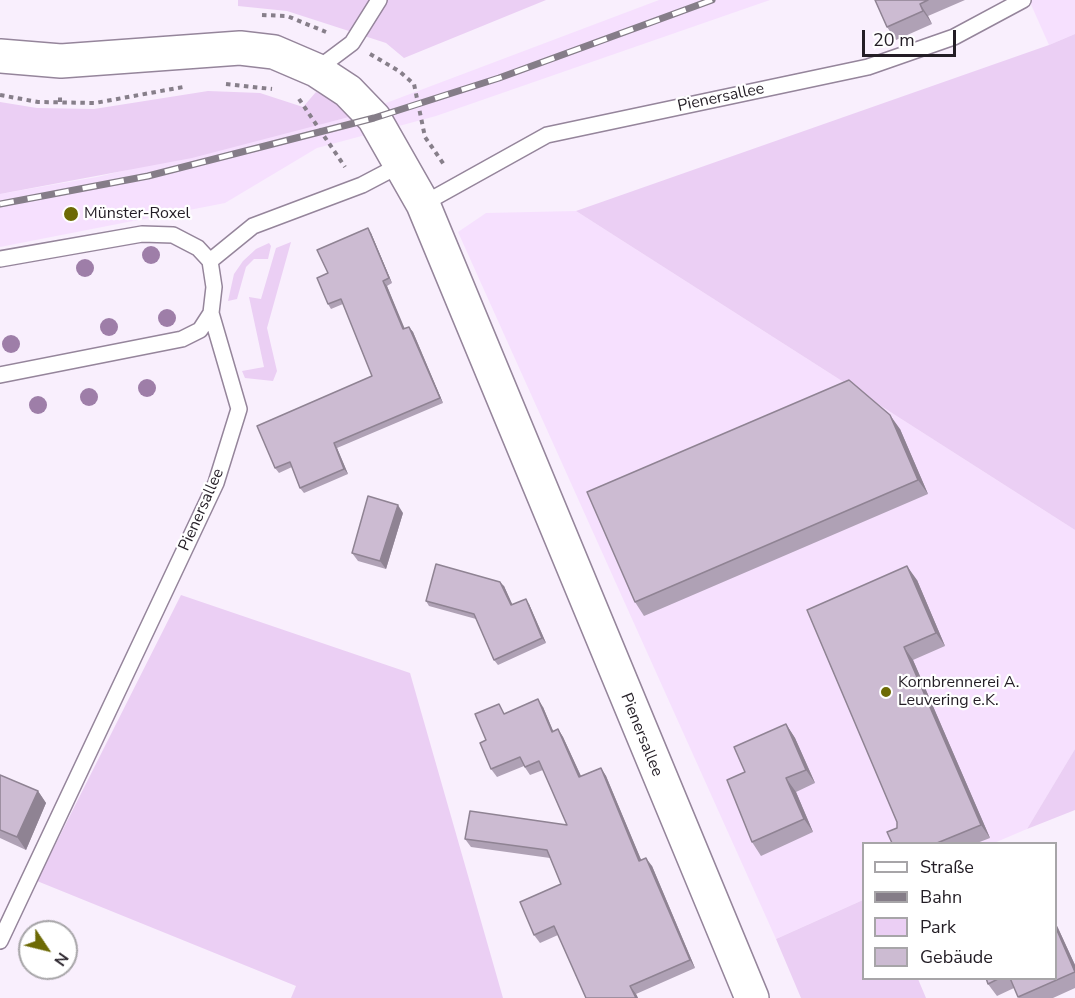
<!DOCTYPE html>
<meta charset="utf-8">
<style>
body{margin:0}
#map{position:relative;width:1075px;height:998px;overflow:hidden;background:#f9effd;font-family:"Nunito Sans",sans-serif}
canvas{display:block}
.legend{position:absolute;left:862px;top:842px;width:195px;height:138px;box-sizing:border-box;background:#fff;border:2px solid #a7a5a8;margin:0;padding:8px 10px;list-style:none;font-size:18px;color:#231d25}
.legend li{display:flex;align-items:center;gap:12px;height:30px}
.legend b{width:30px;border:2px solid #a7a5a8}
.north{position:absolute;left:18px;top:920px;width:60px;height:60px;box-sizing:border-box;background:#fff;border:2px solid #a7a5a8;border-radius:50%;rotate:125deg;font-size:16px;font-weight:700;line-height:24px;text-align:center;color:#231d25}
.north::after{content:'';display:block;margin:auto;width:21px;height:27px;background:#6d6a05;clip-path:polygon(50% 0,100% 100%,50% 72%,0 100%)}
.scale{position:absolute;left:862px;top:30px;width:94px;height:27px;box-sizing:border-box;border:3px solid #231d25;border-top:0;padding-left:8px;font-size:18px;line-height:21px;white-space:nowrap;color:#231d25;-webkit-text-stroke:4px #fff;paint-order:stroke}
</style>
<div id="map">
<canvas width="1075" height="998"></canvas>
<ul class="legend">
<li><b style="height:8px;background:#fff"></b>Straße</li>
<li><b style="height:8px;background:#857d88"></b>Bahn</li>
<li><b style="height:16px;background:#ebcff4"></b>Park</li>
<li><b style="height:16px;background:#ccbbd2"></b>Gebäude</li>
</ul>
<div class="north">N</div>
<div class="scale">20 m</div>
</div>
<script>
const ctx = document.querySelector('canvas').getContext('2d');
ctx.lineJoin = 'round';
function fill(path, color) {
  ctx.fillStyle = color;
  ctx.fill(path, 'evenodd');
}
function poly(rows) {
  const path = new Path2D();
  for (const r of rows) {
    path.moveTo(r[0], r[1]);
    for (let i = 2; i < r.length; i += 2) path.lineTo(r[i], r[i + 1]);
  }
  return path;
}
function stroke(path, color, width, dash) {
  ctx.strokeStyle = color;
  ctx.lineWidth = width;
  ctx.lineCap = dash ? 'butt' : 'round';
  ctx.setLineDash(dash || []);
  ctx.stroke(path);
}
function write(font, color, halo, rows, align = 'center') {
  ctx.font = font + ' "Nunito Sans",sans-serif';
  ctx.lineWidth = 4.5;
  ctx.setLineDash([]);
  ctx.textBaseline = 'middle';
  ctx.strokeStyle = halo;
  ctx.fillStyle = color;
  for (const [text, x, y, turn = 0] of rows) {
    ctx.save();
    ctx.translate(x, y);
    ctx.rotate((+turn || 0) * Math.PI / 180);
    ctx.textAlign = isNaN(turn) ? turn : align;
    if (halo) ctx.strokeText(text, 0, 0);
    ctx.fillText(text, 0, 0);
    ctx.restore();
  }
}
const built = poly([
 [659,0,770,0,436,116,317,148,225,203,0,247,0,194,97,177,349,117],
 [1029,0,1075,0,1075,34,1049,45],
 [576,211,1075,530,1075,749,1027,829,994,843,864,844,863,900,776,939,458,232,486,213]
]);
const green = poly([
 [238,0,546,0,404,58,386,43,287,11,238,6],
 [1075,34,1075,530,576,211,1049,45],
 [208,91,260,93,303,107,316,92,336,101,349,117,192,158,0,194,0,102,37,108,94,109],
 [291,242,267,328,277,371,273,381,245,378,242,371,264,367,249,297,261,299,276,248],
 [269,243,271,246,268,259,254,259,246,267,237,299,228,301,234,274,243,261,256,249],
 [181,595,410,673,503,998,291,998,296,986,37,881],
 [1075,749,1075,810,1027,829],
 [863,900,864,978,918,979,926,998,801,998,776,939]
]);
const path = poly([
 [262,15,287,16,326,32],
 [370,54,399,71,414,84,425,137,445,166],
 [226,84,272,89],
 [0,95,38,102,95,103,183,87],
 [299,99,345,167],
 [60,102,60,93]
]);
const lane = poly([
 [316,70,352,43,379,0],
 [423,204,547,135,868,67,954,37,1023,0],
 [0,259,142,234,173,235,198,248,210,261],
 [210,261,253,226,362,185,402,164],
 [0,375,182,339,200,330,211,313],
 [0,941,216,483,239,409,211,313,214,287,210,261]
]);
const secondary = poly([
 [0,56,61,61,240,48,274,52,316,70,348,91,374,118,423,204,752,998]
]);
const rail = poly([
 [0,204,148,176,374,118,499,78,712,0]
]);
const trees = [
 [151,255],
 [85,268],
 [167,318],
 [109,327],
 [11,344],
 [147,388],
 [89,397],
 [38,405]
];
const wall = poly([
 [875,0,965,0,928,16,932,24,896,40,887,27],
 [371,233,392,283,387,286,404,329,409,327,413,332,443,403,337,448,348,474,304,493,300,488,292,467,279,473,275,468,372,376,343,304,331,309,328,304,328,273],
 [900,429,928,494,644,616,635,602],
 [403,513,386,569,358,561,352,553],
 [917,580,945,646,913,660,990,838,977,843,892,843,897,828,897,822,807,610],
 [504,586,512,605,529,604,546,643,498,665,494,660,476,619,429,606,426,601],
 [543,707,553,731,558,729,563,737,581,776,601,768,606,776,641,860,652,866,695,968,636,994,638,998,586,998,558,935,540,943,534,935,561,884,550,858,471,847,465,839,567,825,543,770,530,775,524,766,497,777,491,769,506,713],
 [786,724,795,738,815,783,796,792,813,832,761,856,752,842,745,772],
 [0,775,38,791,46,803,26,850,0,838],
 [1056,924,1058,928,1075,965,1075,988,1053,998,1019,998,1014,988,997,996,988,984,986,978,1056,978]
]);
const shadedWall = poly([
 [920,4,928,16,932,24,923,11],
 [368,228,371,233,392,283,389,278],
 [383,281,387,286,407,334,403,329],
 [409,327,413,332,443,403,440,398],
 [890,415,900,429,928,494,918,480],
 [334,443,337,448,348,474,344,469],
 [398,505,403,513,386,569,380,561],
 [907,566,917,580,945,646,936,633],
 [500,582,504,586,515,610,511,605],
 [526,599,529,604,546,643,542,638],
 [904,647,913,660,990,838,981,825],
 [538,699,543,707,557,740,552,732],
 [786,724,795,738,815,783,806,770],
 [558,729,563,737,585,785,579,777],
 [601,768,606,776,645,869,639,861],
 [786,778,796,792,813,832,804,819],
 [38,791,46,803,26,850,17,837],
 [646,858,652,866,695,968,690,960],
 [1056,924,1058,928,1075,965,1075,972,1056,928],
 [630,986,636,994,638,998,636,998]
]);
const building = poly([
 [875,0,928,0,920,4,923,11,887,27,875,0],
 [368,228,389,278,383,281,403,329,409,327,440,398,334,443,344,469,300,488,290,462,275,468,257,426,372,376,341,299,328,304,317,278,328,273,317,250,368,228],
 [849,380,890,415,918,480,635,602,587,492,849,380],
 [368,496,398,505,380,561,352,553,368,496],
 [436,564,500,582,511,605,526,599,542,638,494,660,474,614,426,601,436,564],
 [907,566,936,633,904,647,981,825,937,843,892,843,887,832,897,828,897,822,807,610,907,566],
 [538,699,552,732,558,729,579,777,601,768,639,861,646,858,690,960,630,986,636,998,586,998,554,926,534,935,520,902,561,884,547,850,465,839,470,811,567,825,539,761,525,767,520,757,491,769,480,743,486,740,475,714,499,704,504,714,538,699],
 [786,724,806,770,786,778,804,819,752,842,727,780,745,772,734,747,786,724],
 [0,775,38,791,17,837,0,830,0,775],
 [1056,928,1075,972,1018,997,1010,978,1056,978,1056,928],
 [986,978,1000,978,988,984,986,978]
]);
const markers = [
 [71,214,8,"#6d6a05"],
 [886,692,6,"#6d6a05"]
];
const streetNames = [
 ["Pienersallee",721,98,-12],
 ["Pienersallee",202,510,-66],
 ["Pienersallee",641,735,68]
];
const poiNames = [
 ["Münster-Roxel",84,214],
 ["Kornbrennerei A.",898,683],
 ["Leuvering e.K.",898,701]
];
fill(built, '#f6e0fe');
fill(green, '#ebcff4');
stroke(lane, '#95859b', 18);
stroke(secondary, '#95859b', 36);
stroke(path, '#877f8a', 4, [4.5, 4.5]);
stroke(lane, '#fff', 15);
stroke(secondary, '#fff', 33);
stroke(rail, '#857d88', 7);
stroke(rail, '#fff', 4.5, [14]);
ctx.fillStyle = '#9e7ea8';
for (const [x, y] of trees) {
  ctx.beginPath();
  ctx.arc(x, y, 9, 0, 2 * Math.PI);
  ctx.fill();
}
fill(wall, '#afa1b5');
fill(shadedWall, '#8f8393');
fill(building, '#ccbbd2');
stroke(building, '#8f8393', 1.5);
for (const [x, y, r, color] of markers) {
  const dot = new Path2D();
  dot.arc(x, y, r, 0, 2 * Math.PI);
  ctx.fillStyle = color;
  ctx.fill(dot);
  stroke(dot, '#fff', 2);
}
write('16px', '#231d25', '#fff', streetNames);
write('16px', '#231d25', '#fff', poiNames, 'left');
</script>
